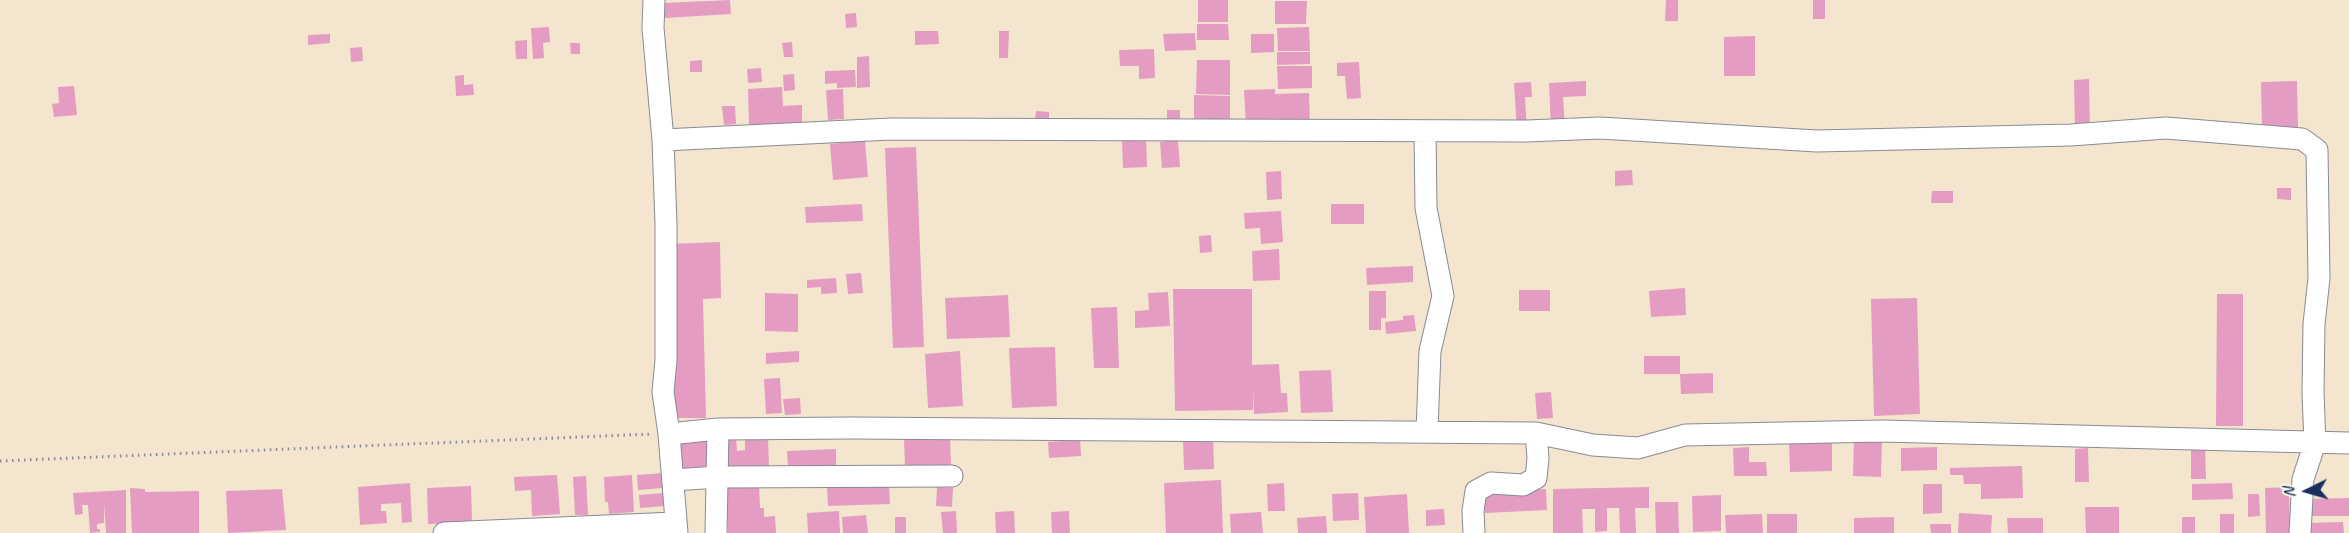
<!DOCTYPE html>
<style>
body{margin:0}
#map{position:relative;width:2349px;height:533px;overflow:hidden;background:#f4e6ce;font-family:Caveat,sans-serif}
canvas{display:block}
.north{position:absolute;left:2277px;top:461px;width:60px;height:60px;-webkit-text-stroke:4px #fbf7ec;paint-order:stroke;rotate:265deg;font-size:16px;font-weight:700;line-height:24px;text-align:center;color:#1b2f5e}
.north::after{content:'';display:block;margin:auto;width:21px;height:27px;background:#1b2f5e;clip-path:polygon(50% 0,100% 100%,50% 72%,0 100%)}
</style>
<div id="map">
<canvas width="2349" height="533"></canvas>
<div class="north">N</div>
</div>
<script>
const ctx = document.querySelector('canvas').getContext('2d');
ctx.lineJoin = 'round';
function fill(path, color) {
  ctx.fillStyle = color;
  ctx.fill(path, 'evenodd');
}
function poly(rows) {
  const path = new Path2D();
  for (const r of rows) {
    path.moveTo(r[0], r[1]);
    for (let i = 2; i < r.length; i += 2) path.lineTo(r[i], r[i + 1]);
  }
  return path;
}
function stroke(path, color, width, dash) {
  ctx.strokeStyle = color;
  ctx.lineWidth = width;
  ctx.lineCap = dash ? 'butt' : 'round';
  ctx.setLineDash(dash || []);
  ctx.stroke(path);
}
const building = poly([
 [730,0,731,14,665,18,664,3],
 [1198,0,1228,0,1228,22,1198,22],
 [1666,0,1678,0,1678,21,1665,21],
 [1813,0,1825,0,1825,19,1813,19],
 [1275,1,1307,1,1306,24,1275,24],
 [856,13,857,27,846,28,845,14],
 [1197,24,1228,24,1229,40,1197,40],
 [549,27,550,42,543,43,544,58,533,59,531,28],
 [1309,27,1310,51,1278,51,1277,28],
 [915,31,938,31,939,44,915,45],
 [999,31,1009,31,1008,58,999,58],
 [1195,33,1196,50,1165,51,1163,34],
 [330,34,330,43,308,45,308,35],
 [1251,34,1274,34,1274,52,1251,53],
 [1755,36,1755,76,1724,76,1724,37],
 [527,40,527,59,516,59,515,41],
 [792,42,793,57,784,57,782,43],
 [570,43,580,43,580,54,571,54],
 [362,47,363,61,351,62,350,48],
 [1154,49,1155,78,1139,79,1139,66,1120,66,1119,50],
 [1277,52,1310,52,1310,64,1277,65],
 [869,56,870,87,857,88,857,57],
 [702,60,702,72,690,72,690,61],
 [1197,60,1230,60,1230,95,1196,94],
 [1359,62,1361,98,1347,99,1345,76,1337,76,1337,63],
 [1277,66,1312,66,1312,88,1278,89],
 [761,68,762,82,748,83,747,69],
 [855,70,856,87,837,88,837,83,825,84,825,71],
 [794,74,795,90,784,91,783,75],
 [464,75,464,85,473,84,474,95,456,96,455,76],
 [2089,79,2090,128,2075,128,2074,80],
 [1586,81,1586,96,1563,97,1565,127,1551,128,1549,83],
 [2297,81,2298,127,2262,128,2261,82],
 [1531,82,1532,97,1525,97,1527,130,1517,131,1514,83],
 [74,86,77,115,54,117,52,104,59,103,58,87],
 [782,87,783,106,802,105,802,123,749,126,748,89],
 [843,89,844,119,828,120,826,90],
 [1275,89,1275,94,1309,93,1310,125,1246,125,1244,90],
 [1194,95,1230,96,1230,127,1194,126],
 [722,106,735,106,736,124,724,125],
 [1167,110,1180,110,1180,122,1167,122],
 [1036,111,1049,112,1049,121,1035,120],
 [1146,138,1147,167,1123,168,1122,140],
 [1178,140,1180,167,1162,168,1160,142],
 [865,141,868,177,833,180,830,144],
 [916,147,924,347,893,348,885,148],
 [1632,170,1633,185,1615,186,1615,171],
 [1281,171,1282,199,1267,200,1266,172],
 [2277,188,2291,188,2291,200,2277,199],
 [1932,191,1953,191,1953,203,1931,203],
 [862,204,863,221,806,223,805,207],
 [1331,204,1364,204,1364,224,1331,224],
 [1281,211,1283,242,1261,244,1260,228,1245,229,1244,213],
 [1211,235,1212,252,1200,253,1199,236],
 [720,242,721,298,703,299,706,418,675,418,670,244],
 [1279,249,1280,280,1253,281,1252,251],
 [1413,266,1413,282,1367,285,1366,268],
 [861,273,863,293,848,294,846,274],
 [836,278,837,293,821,294,821,287,807,288,807,280],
 [1685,288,1686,315,1651,317,1649,291],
 [1173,289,1252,289,1252,365,1279,364,1281,393,1287,393,1288,412,1254,414,1253,389,1253,410,1175,411],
 [1519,290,1550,290,1550,311,1519,311],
 [1369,291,1386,291,1386,318,1381,318,1381,330,1369,330],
 [1168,292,1170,326,1135,328,1135,311,1149,310,1148,293],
 [765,293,798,294,798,332,765,331],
 [2217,294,2243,294,2243,426,2216,426],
 [1008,295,1010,337,947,339,945,298],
 [1917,298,1920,414,1874,416,1871,299],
 [1117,307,1119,368,1094,368,1091,308],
 [1414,315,1416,331,1386,334,1385,322,1403,320,1403,316],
 [1055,347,1057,406,1012,408,1009,348],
 [799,351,799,362,766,364,766,353],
 [960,351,963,406,928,408,925,354],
 [1644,356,1680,356,1680,374,1713,373,1713,393,1681,394,1680,374,1644,374],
 [1331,370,1333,412,1301,413,1299,371],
 [780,378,782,413,766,414,764,379],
 [1551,392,1553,418,1537,419,1535,393],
 [800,398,801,414,785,415,783,399],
 [722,436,736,436,737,451,745,450,745,438,768,437,769,468,724,470],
 [950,436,951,467,905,468,904,437],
 [1213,438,1214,469,1184,470,1183,439],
 [1832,439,1832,471,1790,472,1789,440],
 [1080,440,1081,456,1049,458,1048,442],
 [1854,440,1882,441,1881,477,1853,476],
 [712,441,713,473,681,474,680,443],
 [2191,445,2205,445,2206,479,2191,479],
 [1749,447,1749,462,1766,462,1767,476,1734,476,1733,448],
 [1937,447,1937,470,1901,471,1901,448],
 [2088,448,2089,482,2075,482,2075,449],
 [836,449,836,467,788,469,787,451],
 [2022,466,2023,498,1981,499,1981,484,1964,484,1963,475,1950,475,1950,468],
 [663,473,664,488,638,490,637,475],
 [557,475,560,514,532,516,531,490,515,491,514,477],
 [632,475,634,512,609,514,608,502,605,502,604,477],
 [586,476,588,515,575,515,573,477],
 [1221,480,1223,533,1166,533,1164,483],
 [410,483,412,522,402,523,401,503,381,504,381,511,386,511,387,523,360,525,358,487],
 [1284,483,1285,511,1268,511,1267,484],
 [2232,483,2233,499,2192,500,2192,484],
 [889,484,890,504,828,506,827,486],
 [1923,484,1942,484,1942,513,1923,514],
 [471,486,472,522,428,524,427,488],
 [759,486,760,508,764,508,764,517,775,516,776,533,728,533,726,488],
 [937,487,953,488,952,507,936,506],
 [1649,487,1649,508,1635,508,1636,533,1620,533,1619,508,1607,508,1607,531,1595,532,1595,509,1582,509,1583,533,1553,533,1553,489],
 [2289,487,2290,533,2266,533,2265,488],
 [130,488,145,489,145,492,199,491,199,533,132,533],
 [282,489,286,530,228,533,226,491],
 [1546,489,1547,510,1485,513,1485,491],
 [126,490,126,533,106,533,104,503,104,523,97,524,97,529,100,529,100,532,90,533,88,505,82,505,83,514,75,515,73,493],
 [663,493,664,506,640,508,639,495],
 [1358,493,1359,520,1333,521,1332,494],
 [1407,494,1409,533,1366,533,1364,497],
 [2248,494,2259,494,2260,516,2248,517],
 [1721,495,1721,531,1693,532,1692,496],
 [2349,498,2349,516,2307,516,2307,499],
 [1655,502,1678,502,1679,533,1656,533],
 [2085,507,2119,507,2119,533,2086,533],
 [1444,509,1445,525,1426,526,1426,510],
 [839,511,840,533,808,533,807,513],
 [956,511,957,533,943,533,941,512],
 [1014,511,1015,533,996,533,995,512],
 [1069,511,1070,533,1052,533,1051,512],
 [1261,512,1263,533,1231,533,1230,514],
 [1959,513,1992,515,1991,533,1958,533],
 [1762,514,1763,533,1726,533,1725,515],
 [1767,514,1797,514,1797,533,1767,533],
 [2220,514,2234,514,2234,533,2220,533],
 [866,515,868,533,843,533,842,517],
 [1326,516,1327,533,1298,533,1297,518],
 [895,517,906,517,906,533,895,533],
 [1894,517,1894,533,1854,533,1854,518],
 [2182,517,2195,517,2195,533,2182,533],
 [2007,518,2043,518,2043,533,2008,533],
 [2343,522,2344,533,2308,533,2308,523],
 [1930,524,1951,524,1951,533,1931,533]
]);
const path = poly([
 [0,461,652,434]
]);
const street = poly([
 [654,0,653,28,663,140,666,224,666,360,663,392,669,434],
 [1425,131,1426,208,1443,296,1430,351,1427,431],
 [663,140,891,129,1527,131,1600,128,1817,141,2071,135,2166,128,2302,139,2317,150,2319,278,2314,324,2313,393,2315,443,2303,479,2300,533],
 [673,480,718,477,952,476],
 [444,533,675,523],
 [677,533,669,434,718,429,853,428,1536,433,1593,445,1638,448,1685,435,1882,431,2349,443],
 [716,533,718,429],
 [1474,533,1473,511,1476,491,1491,483,1523,485,1536,478,1538,458,1536,433]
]);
fill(building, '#e49cc2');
stroke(street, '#888a96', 23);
stroke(path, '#888a96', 3, [1.5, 4.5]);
stroke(street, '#fff', 21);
</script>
